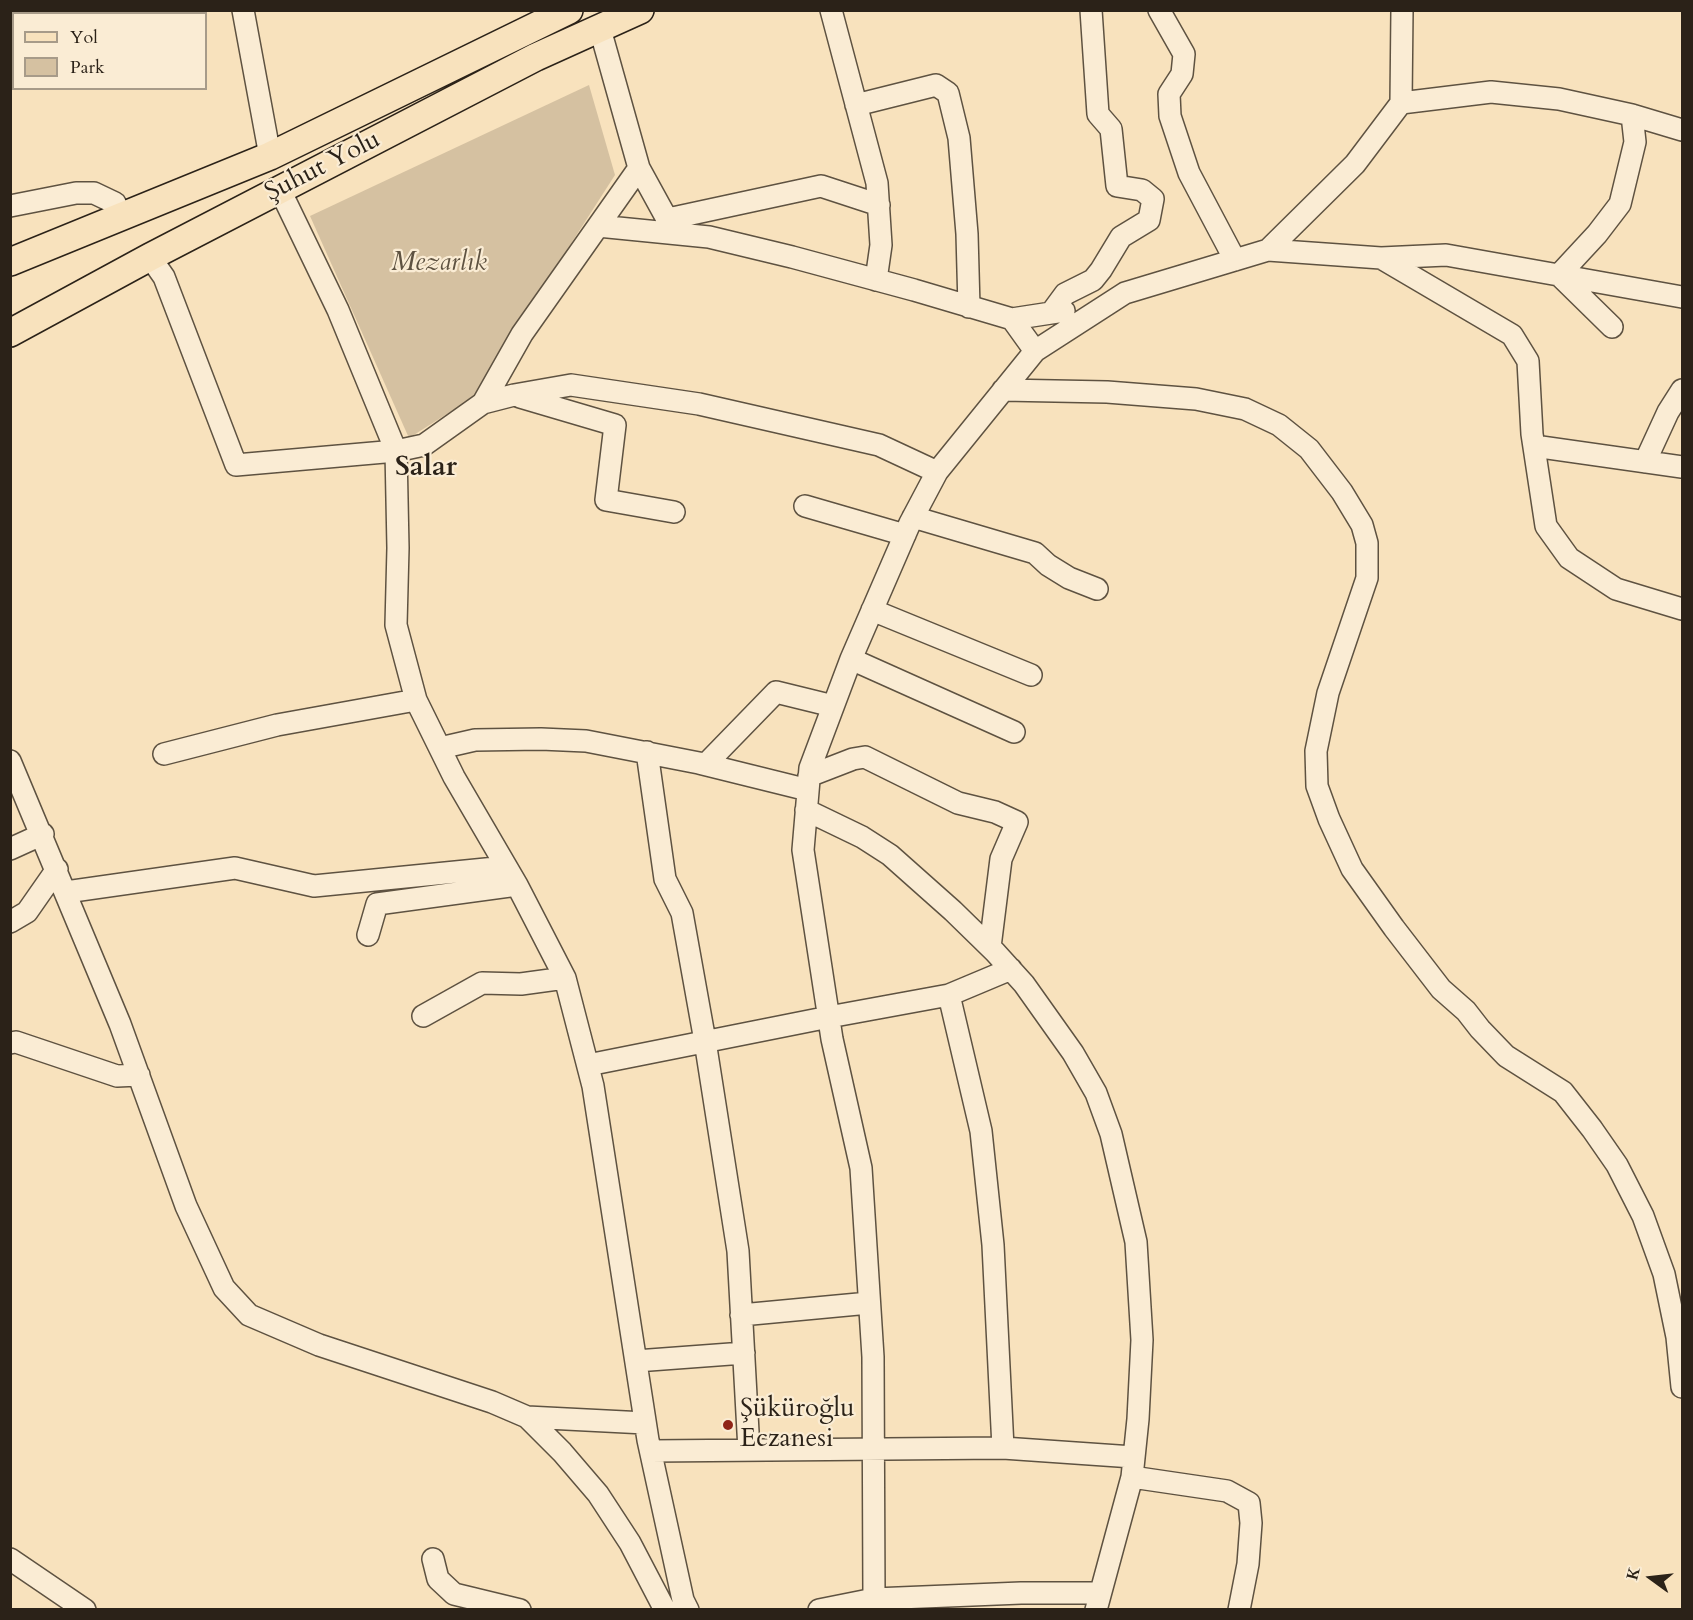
<!DOCTYPE html>
<meta charset="utf-8">
<style>
body{margin:0}
#map{position:relative;width:1693px;height:1620px;overflow:hidden;background:#f8e2bd;font-family:Cardo,serif}
canvas{display:block}
.frame{position:absolute;inset:0;border:12px solid #2b2218;pointer-events:none}
.legend{position:absolute;left:12px;top:12px;width:195px;height:78px;box-sizing:border-box;background:#faecd4;border:2px solid #a79b89;margin:0;padding:8px 10px;list-style:none;font-size:18px;color:#2b2218}
.legend li{display:flex;align-items:center;gap:12px;height:30px}
.legend b{width:30px;border:2px solid #a79b89}
.north{position:absolute;left:1621px;top:1548px;width:60px;height:60px;-webkit-text-stroke:4px #faecd4;paint-order:stroke;rotate:285deg;font-size:16px;font-weight:700;line-height:24px;text-align:center;color:#2b2218}
.north::after{content:'';display:block;margin:auto;width:21px;height:27px;background:#2b2218;clip-path:polygon(50% 0,100% 100%,50% 72%,0 100%)}
</style>
<div id="map">
<canvas width="1693" height="1620"></canvas>
<div class="frame"></div>
<ul class="legend">
<li><b style="height:8px;background:#f8e2bd"></b>Yol</li>
<li><b style="height:16px;background:#d5c1a1"></b>Park</li>
</ul>
<div class="north">K</div>
</div>
<script>
const ctx = document.querySelector('canvas').getContext('2d');
ctx.lineJoin = 'round';
function fill(path, color) {
  ctx.fillStyle = color;
  ctx.fill(path, 'evenodd');
}
function poly(rows) {
  const path = new Path2D();
  for (const r of rows) {
    path.moveTo(r[0], r[1]);
    for (let i = 2; i < r.length; i += 2) path.lineTo(r[i], r[i + 1]);
  }
  return path;
}
function stroke(path, color, width, dash) {
  ctx.strokeStyle = color;
  ctx.lineWidth = width;
  ctx.lineCap = dash ? 'butt' : 'round';
  ctx.setLineDash(dash || []);
  ctx.stroke(path);
}
function write(font, color, halo, rows, align = 'center') {
  ctx.font = font + ' Cardo,serif';
  ctx.lineWidth = 4.5;
  ctx.setLineDash([]);
  ctx.textBaseline = 'middle';
  ctx.strokeStyle = halo;
  ctx.fillStyle = color;
  for (const [text, x, y, turn = 0] of rows) {
    ctx.save();
    ctx.translate(x, y);
    ctx.rotate((+turn || 0) * Math.PI / 180);
    ctx.textAlign = isNaN(turn) ? turn : align;
    if (halo) ctx.strokeText(text, 0, 0);
    ctx.fillText(text, 0, 0);
    ctx.restore();
  }
}
const green = poly([
 [589,85,615,175,472,398,409,438,310,216]
]);
const minor = poly([
 [243,10,270,156],
 [831,10,877,183,881,245,876,280],
 [1159,10,1184,54,1182,74,1169,94,1170,116,1189,173,1235,260],
 [1401,103,1491,92,1559,99,1632,115,1682,130],
 [856,105,936,85,948,93,959,138,967,234,969,307],
 [639,168,673,230],
 [280,190,338,310,396,451,398,548,396,625,416,700,454,777,517,885,565,978,593,1086,648,1440,683,1600,688,1610],
 [10,206,76,193,94,193,115,203,121,217],
 [668,219,821,186,879,205],
 [598,226,709,237,792,257,914,290,1012,319,1035,351],
 [1268,250,1355,164,1401,103,1402,10],
 [150,257,164,277,236,465,396,451,424,445,483,403,522,334,639,168,600,29],
 [1381,258,1446,255,1682,297],
 [1051,313,1065,294,1093,280,1101,270,1121,237,1149,220,1153,199,1142,190,1117,186,1111,129,1098,114,1091,10],
 [1012,319,1064,311],
 [1612,327,1559,275,1597,234,1620,204,1635,142,1632,115],
 [1003,390,1107,392,1196,399,1245,409,1279,425,1309,449,1342,492,1362,525,1367,543,1367,578,1328,693,1316,751,1317,786,1329,819,1352,869,1394,928,1441,989,1466,1011,1480,1029,1506,1056,1563,1092,1592,1129,1617,1165,1643,1216,1664,1274,1677,1337,1682,1387],
 [520,397,615,425,606,500,674,512],
 [483,403,514,395,571,385,699,404,879,445,937,472],
 [1534,446,1682,467],
 [1645,462,1668,412,1682,390],
 [805,506,905,535],
 [913,517,1035,553,1048,565,1069,578,1097,589],
 [872,610,1031,675],
 [851,659,1014,732],
 [440,748,475,740,541,739,586,741,699,763,808,790],
 [647,752,665,879,682,913,705,1041,738,1251,749,1450],
 [164,754,277,725,416,700],
 [10,761,120,1024,186,1206,224,1288,249,1315,319,1345,492,1402,527,1417,562,1452,598,1494,630,1543,665,1610],
 [706,764,776,692,833,706],
 [809,776,853,759,865,757,958,803,995,812,1017,822,1001,859,990,947],
 [806,810,862,837,890,855,953,911,995,952,1024,984,1073,1053,1096,1093,1111,1134,1136,1242,1142,1340,1138,1419,1132,1477,1096,1610],
 [10,849,43,834],
 [66,892,235,868,314,886,506,867],
 [10,922,27,912,57,869],
 [368,935,377,904,517,885],
 [949,995,981,1131,993,1245,1003,1448],
 [423,1016,482,983,521,984,565,978],
 [10,1043,16,1042,117,1076,139,1075],
 [588,1065,829,1017,949,995,1011,969],
 [741,1315,869,1303],
 [636,1361,744,1353],
 [527,1417,645,1423],
 [651,1451,1003,1448,1133,1457],
 [1132,1477,1227,1491,1249,1503,1251,1523,1248,1564,1239,1610],
 [10,1559,85,1610],
 [433,1559,438,1579,454,1594,520,1610],
 [874,1599,873,1357,861,1168,832,1039,803,850,810,768,851,659,910,523,937,472,1035,351,1125,293,1268,250,1381,258,1512,335,1528,361,1532,434,1546,526,1569,558,1616,589,1682,609],
 [819,1610,874,1599,1021,1593,1100,1593]
]);
const major = poly([
 [10,262,270,156,569,10],
 [10,333,150,257,536,57,640,10]
]);
const markers = [
 [728,1425,6,"#8f2418"]
];
const streetNames = [
 ["Şuhut Yolu",323,167,-27]
];
const parkNames = [
 ["Mezarlık",439,264]
];
const poiNames = [
 ["Şüküroğlu",740,1410],
 ["Eczanesi",740,1440]
];
const quarterNames = [
 ["Salar",426,469]
];
fill(green, '#d5c1a1');
stroke(minor, '#5e5241', 24);
stroke(major, '#2b2218', 30);
stroke(minor, '#faecd4', 21);
stroke(major, '#f8e2bd', 27);
for (const [x, y, r, color] of markers) {
  const dot = new Path2D();
  dot.arc(x, y, r, 0, 2 * Math.PI);
  ctx.fillStyle = color;
  ctx.fill(dot);
  stroke(dot, '#faecd4', 2);
}
write('26px', '#2b2218', '#faecd4', streetNames);
write('italic 26px', '#5e5241', '#faecd4', parkNames);
write('26px', '#2b2218', '#faecd4', poiNames, 'left');
write('bold 28px', '#2b2218', '#faecd4', quarterNames);
</script>
